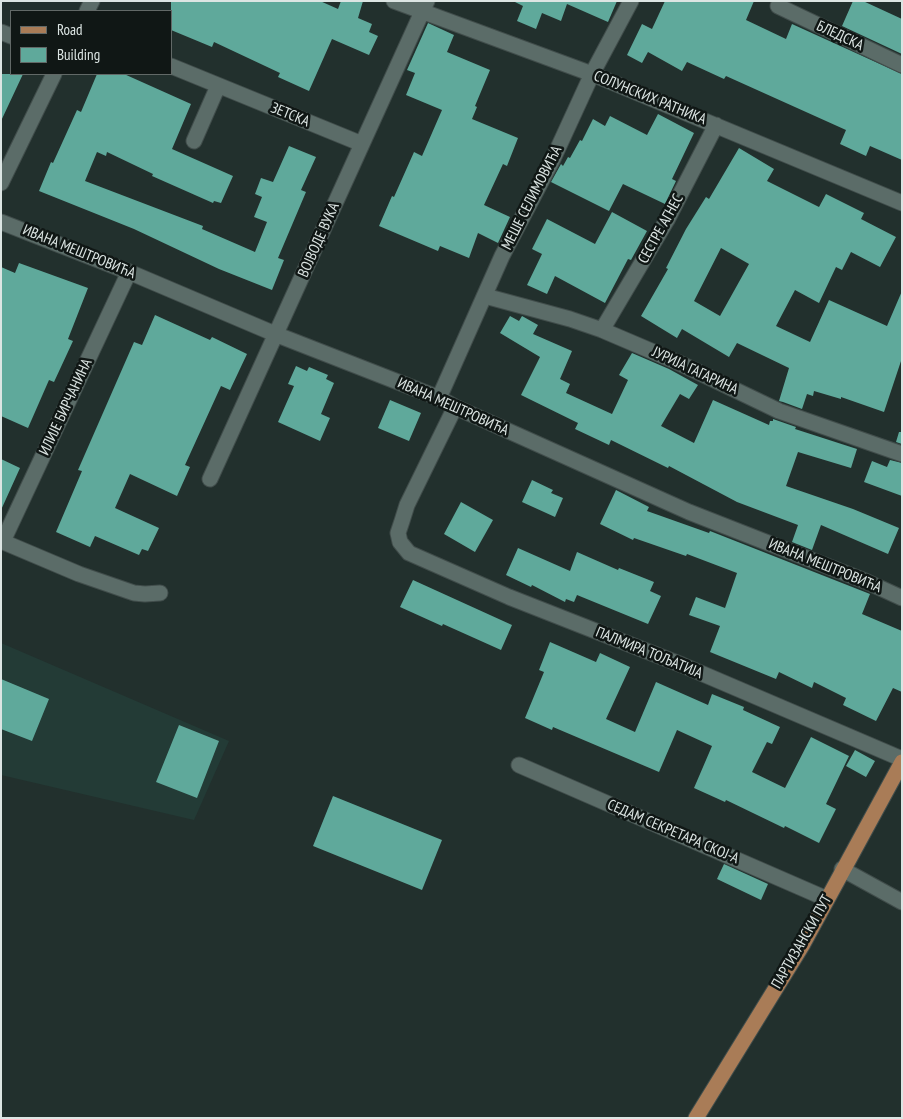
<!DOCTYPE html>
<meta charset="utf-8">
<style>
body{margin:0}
#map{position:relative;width:903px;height:1119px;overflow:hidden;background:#22302d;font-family:"PT Sans Narrow",sans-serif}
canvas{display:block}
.frame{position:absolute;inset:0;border:2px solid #dce5e3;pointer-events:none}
.legend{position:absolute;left:10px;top:10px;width:162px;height:65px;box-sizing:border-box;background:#101715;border:1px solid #626967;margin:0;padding:6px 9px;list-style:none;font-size:15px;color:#dce5e3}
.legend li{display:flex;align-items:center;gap:10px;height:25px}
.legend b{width:25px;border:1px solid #626967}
</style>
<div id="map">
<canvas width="903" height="1119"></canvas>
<div class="frame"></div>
<ul class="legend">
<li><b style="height:6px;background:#a97c57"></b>Road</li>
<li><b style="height:14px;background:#5fa99b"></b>Building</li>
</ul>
</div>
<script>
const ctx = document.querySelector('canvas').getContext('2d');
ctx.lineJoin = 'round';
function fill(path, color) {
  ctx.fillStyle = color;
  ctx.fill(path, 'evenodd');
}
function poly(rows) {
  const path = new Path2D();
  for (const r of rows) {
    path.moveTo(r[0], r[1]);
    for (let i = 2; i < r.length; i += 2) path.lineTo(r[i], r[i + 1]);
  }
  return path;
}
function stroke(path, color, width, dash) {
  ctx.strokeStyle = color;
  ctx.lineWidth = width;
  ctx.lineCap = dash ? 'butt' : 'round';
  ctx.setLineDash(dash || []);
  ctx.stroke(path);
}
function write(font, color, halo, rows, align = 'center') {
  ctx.font = font + ' "PT Sans Narrow",sans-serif';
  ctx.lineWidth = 5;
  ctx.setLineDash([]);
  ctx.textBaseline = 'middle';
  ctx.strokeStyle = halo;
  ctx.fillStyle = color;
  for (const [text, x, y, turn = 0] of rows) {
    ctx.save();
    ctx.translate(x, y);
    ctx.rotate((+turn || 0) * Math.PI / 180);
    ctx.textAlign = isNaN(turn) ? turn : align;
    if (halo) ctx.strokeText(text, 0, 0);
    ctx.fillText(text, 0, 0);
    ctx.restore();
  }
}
const built = poly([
 [1,643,229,741,194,820,1,775]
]);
const building = poly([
 [171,1,320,1,338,9,341,1,363,1,358,18,372,24,369,32,378,36,369,55,332,39,309,91,278,77,280,73,214,42,212,47,171,30],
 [513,1,617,1,608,22,567,4,561,21,542,13,536,29,517,21,523,6],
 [665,1,754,1,746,20,786,39,792,24,902,74,902,160,870,146,866,156,840,144,846,130,726,76,724,79,687,62,682,71,648,52,642,63,627,55,642,24,652,29],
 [853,1,863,1,902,19,902,54,842,26],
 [428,23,454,35,447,52,490,70,475,106,477,107,472,119,518,138,507,166,503,164,484,205,510,217,498,243,478,233,469,258,440,246,438,251,379,226,392,196,394,197,414,152,422,156,442,110,406,95,415,73,407,70],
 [1,74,23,74,1,121],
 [97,74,124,74,191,104,172,149,233,176,221,203,214,201,213,203,152,176,153,174,107,152,106,156,97,152,85,181,203,226,202,229,255,252,267,222,254,217,262,197,255,194,261,178,273,182,289,146,316,157,301,190,306,192,278,258,284,260,272,290,219,269,134,229,39,191,51,162,53,163,77,110,81,112],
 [658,114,694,133,672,179,676,181,665,204,623,184,609,211,551,182,561,164,563,166,568,157,570,158,580,140,582,141,593,119,605,126,610,116,647,135],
 [739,148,774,169,767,181,819,207,826,194,864,213,861,219,896,237,880,267,851,252,842,270,836,267,819,303,795,290,776,326,810,342,829,300,887,326,902,291,902,358,884,412,841,397,841,399,814,391,813,396,807,394,802,409,783,402,779,401,789,368,737,343,729,357,682,329,677,338,641,316,668,269,666,268,686,229,706,197,709,199],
 [721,248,749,264,720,316,694,301],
 [612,212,647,231,631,260,628,259,605,303,555,276,547,294,527,285,542,254,532,249,547,219,595,244],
 [19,263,88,288,68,339,73,341,54,382,49,380,28,428,1,416,1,267,15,273],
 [155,315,210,340,212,337,247,354,230,390,221,386,185,465,190,467,177,496,130,474,115,508,159,528,148,551,142,549,139,555,95,536,90,547,56,532,82,471,78,470,134,342,142,345],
 [510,316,519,321,522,316,538,325,533,334,572,351,560,379,570,384,566,393,612,414,628,380,619,375,632,353,669,369,698,385,689,399,680,394,661,426,694,443,713,400,769,425,770,421,773,421,773,419,796,427,795,429,857,449,851,468,798,452,786,486,853,509,899,528,888,554,821,525,812,550,792,542,798,525,737,502,669,466,668,468,611,440,609,445,575,429,578,423,521,395,540,357,500,333],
 [296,366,307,371,309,367,328,375,326,379,334,383,321,414,330,418,320,441,278,422,294,386,288,384],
 [390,400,421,413,409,441,378,428],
 [899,432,902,432,902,444,896,442],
 [1,459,20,468,1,510],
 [890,460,902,463,902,496,864,482,872,461,887,467],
 [532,480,553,490,551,493,563,498,555,517,522,502],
 [616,490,649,507,647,511,709,533,710,531,870,594,862,614,902,631,902,692,893,688,876,721,843,705,846,698,814,682,812,688,779,672,776,679,710,652,720,626,689,615,696,597,725,608,737,573,687,554,686,556,634,538,633,540,600,524],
 [461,502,493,520,475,552,444,534],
 [518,548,570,571,577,552,618,570,619,568,654,582,650,591,661,596,648,624,577,595,574,602,566,599,565,602,532,585,531,587,506,575],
 [413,580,512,625,501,650,443,624,442,626,400,607],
 [550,642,596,662,600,653,630,667,606,719,635,732,656,682,708,705,712,694,744,707,743,710,780,727,772,744,767,742,752,772,785,788,811,737,849,756,826,804,836,809,819,843,785,826,784,828,726,800,725,802,694,788,712,746,677,730,659,772,553,727,552,730,525,718,544,672,539,670],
 [1,679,49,699,32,741,1,729],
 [179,725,219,741,197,798,156,782],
 [855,750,875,761,866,777,846,766],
 [333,796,442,840,422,890,313,846],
 [724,864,768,884,761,900,717,879]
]);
const minor = poly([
 [394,1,592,74,902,203],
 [778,6,902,65],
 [87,11,92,1],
 [1,32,11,36],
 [171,66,362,144],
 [194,141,218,86],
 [1,183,54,74],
 [1,222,129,272,275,334,439,398,455,407,689,512,865,581,902,598],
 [485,296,570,319,602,330,677,362,779,411,902,454],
 [602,330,667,220,716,125],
 [439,398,502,256,553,159,592,74,631,1],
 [455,407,407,505,402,521,398,533,400,542,409,553,509,597,682,665,902,759],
 [210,479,427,1],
 [1,541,79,574,134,593,145,594,160,593],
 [3,541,129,272],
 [519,765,827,899],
 [842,869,902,902]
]);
const major = poly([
 [696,1118,803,944,902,762]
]);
const streetNames = [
 ["БЛЕДСКА",840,36,25],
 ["СОЛУНСКИХ РАТНИКА",650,98,22],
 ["ЗЕТСКА",290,115,22],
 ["МЕШЕ СЕЛИМОВИЋА",532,198,-63],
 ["СЕСТРЕ АГНЕС",661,229,-61],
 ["ВОЈВОДЕ ВУКА",319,240,-66],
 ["ИВАНА МЕШТРОВИЋА",79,252,22],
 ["ЈУРИЈА ГАГАРИНА",695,371,25],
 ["ИЛИЈЕ БИРЧАНИНА",66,407,-65],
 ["ИВАНА МЕШТРОВИЋА",453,407,24],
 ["ИВАНА МЕШТРОВИЋА",825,566,22],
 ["ПАЛМИРА ТОЉАТИЈА",649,653,22],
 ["СЕДАМ СЕКРЕТАРА СКОЈ-А",673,832,23],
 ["ПАРТИЗАНСКИ ПУТ",802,942,-60]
];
fill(built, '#233b36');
fill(building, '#5fa99b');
stroke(minor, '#414d4b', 17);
stroke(major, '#414d4b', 17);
stroke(minor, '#5b6c68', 15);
stroke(major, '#a97c57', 15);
write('15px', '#dce5e3', '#101715', streetNames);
</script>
